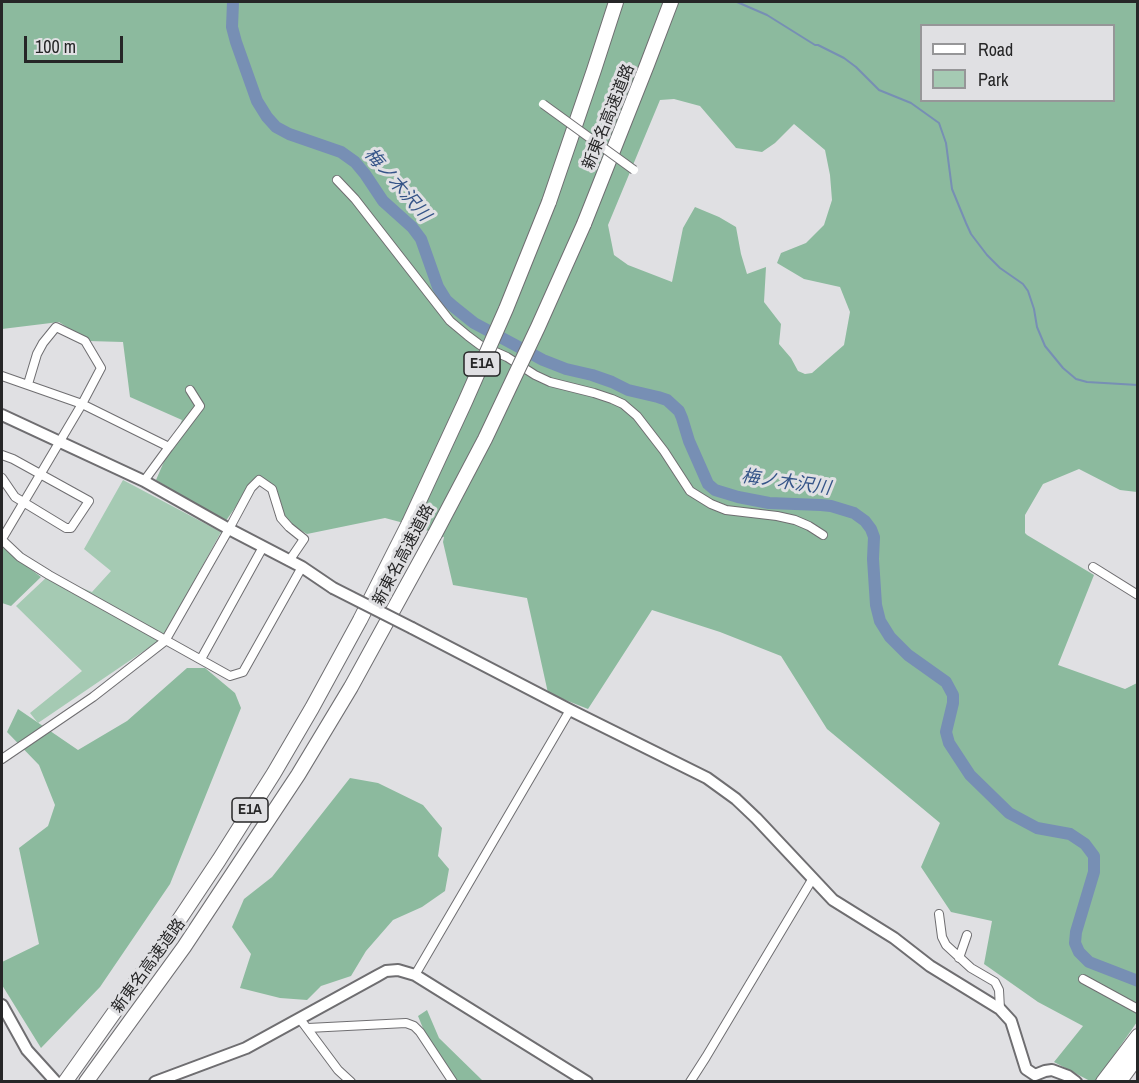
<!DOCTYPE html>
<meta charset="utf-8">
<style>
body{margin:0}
#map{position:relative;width:1139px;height:1083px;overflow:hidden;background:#e0e0e3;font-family:"Archivo Narrow",sans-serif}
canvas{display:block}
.frame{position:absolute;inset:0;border:3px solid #262627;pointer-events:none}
.legend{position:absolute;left:920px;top:24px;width:195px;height:78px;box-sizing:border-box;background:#e0e0e3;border:2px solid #969698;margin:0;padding:8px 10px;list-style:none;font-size:18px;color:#262627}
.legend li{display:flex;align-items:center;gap:12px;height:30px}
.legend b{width:30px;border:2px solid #969698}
.scale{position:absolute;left:24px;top:36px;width:99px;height:27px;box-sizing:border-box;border:3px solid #262627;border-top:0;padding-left:8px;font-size:18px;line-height:21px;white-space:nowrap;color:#262627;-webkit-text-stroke:4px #e0e0e3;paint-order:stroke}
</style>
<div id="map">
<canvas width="1139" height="1083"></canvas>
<div class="frame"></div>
<ul class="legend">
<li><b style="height:8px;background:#fff"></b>Road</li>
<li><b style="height:16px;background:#a5cab3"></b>Park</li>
</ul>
<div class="scale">100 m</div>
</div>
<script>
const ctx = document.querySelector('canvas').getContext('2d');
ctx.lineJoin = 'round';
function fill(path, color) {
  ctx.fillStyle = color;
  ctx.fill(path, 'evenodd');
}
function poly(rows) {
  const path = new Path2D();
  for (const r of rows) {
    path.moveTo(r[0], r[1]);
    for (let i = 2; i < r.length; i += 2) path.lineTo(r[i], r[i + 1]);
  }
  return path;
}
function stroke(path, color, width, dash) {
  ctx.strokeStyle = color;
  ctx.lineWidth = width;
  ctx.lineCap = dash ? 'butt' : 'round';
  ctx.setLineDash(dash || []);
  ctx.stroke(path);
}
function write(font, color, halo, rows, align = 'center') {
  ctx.font = font + ' "Archivo Narrow","Noto Sans JP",sans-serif';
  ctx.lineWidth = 6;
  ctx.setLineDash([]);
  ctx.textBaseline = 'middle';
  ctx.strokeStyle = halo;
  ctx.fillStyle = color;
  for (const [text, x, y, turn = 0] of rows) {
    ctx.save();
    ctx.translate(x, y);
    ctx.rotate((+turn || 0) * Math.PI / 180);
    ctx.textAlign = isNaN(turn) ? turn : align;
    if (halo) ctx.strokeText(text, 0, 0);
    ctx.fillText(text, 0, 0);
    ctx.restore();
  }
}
const green = poly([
 [123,480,221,532,163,638,38,723,30,713,82,671,16,606,49,575,92,592,111,571,84,549]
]);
const forest = poly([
 [2,2,1137,2,1137,492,1120,490,1079,469,1043,484,1025,515,1025,533,1027,535,1094,575,1058,665,1125,689,1137,683,1137,1022,1096,1081,1090,1081,1054,1062,1083,1026,1038,1002,984,964,992,921,951,912,921,867,940,823,827,729,781,656,720,632,652,610,588,709,548,693,527,598,453,585,443,542,444,537,415,526,385,518,307,534,279,518,272,489,256,478,225,522,156,480,182,420,130,397,123,342,88,341,59,322,2,329],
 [922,26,1114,26,1114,100,922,100],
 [674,99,700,106,736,148,762,152,775,143,794,124,825,150,830,175,832,200,824,225,806,243,781,253,777,263,804,279,840,287,850,312,844,345,812,373,805,374,798,371,791,358,779,344,781,324,764,302,766,267,747,274,741,254,736,227,719,217,695,207,683,228,672,282,628,265,614,255,608,225,660,100],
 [2,547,41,577,11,606,2,603],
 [187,668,205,668,235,693,241,708,170,884,100,987,41,1048,2,985,2,962,39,944,19,848,48,826,55,805,39,765,7,732,18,709,78,750,127,721],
 [350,778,378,783,423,805,442,828,438,856,449,869,445,891,422,907,393,920,366,951,351,976,321,986,307,1000,280,998,240,988,251,954,232,927,244,899,272,877],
 [427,1010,439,1038,483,1081,457,1081,427,1038,418,1016]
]);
const stream = poly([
 [737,2,767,15,815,45,818,45,844,58,856,67,879,90,911,103,939,123,946,143,952,189,966,223,971,234,987,255,1000,268,1023,284,1028,291,1034,309,1037,327,1045,346,1063,368,1076,379,1087,382,1138,385]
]);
const river = poly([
 [233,2,232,27,236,42,257,101,267,117,276,127,289,134,341,152,355,162,365,174,383,201,412,227,421,239,438,287,446,300,454,307,474,323,543,360,566,369,592,375,612,382,628,390,658,397,667,400,679,411,682,418,689,441,708,484,715,490,738,497,769,503,821,505,831,506,854,513,865,521,871,529,874,537,873,559,876,605,880,621,890,637,908,655,946,682,953,695,953,703,946,732,949,743,970,775,1009,813,1037,828,1070,834,1085,844,1094,856,1094,872,1076,932,1075,943,1079,952,1089,962,1138,981]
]);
const street = poly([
 [337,180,355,199,450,321,468,336,480,345,507,357,535,375,550,382,594,393,612,399,623,404,637,416,664,451,690,491,711,504,726,510,777,516,795,520,809,526,823,535],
 [2,376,82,404,169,447,144,481],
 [169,447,200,406,190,390],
 [2,455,13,459,89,501,71,528,66,528,15,497,2,478],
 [2,539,82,404,101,368,85,341,56,327,43,343,37,354,28,384],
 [2,540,20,557,49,575,230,676,243,672,302,567],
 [1093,567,1138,595],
 [201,659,263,547],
 [2,759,93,697,165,641,229,529,251,488,259,480,272,489,281,518,289,527,304,539,289,561],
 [939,914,942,937,946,945,971,968,995,982,999,990,1000,1009],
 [959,958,967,935],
 [415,975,570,710],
 [1083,979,1138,1009],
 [300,1019,338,1070,351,1082],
 [308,1028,406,1023,414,1026,420,1032,453,1082],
 [690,1082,706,1057,813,878]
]);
const secondary = poly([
 [2,415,144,481,229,529,302,567,333,588],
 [412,628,570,710,707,778,736,799,756,818,833,900,894,938,930,966,1000,1009,1011,1021,1026,1069,1035,1075,1045,1071,1052,1070,1068,1076,1076,1082],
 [2,1005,27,1050,56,1082],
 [155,1082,246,1048,377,976,386,971,398,970,415,975,587,1082]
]);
const highway = poly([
 [549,202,594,70,616,2],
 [584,224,647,65,671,2],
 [65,1082,167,938,219,860,274,773,312,708,360,620,409,523],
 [86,1082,184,947,298,775,351,687,435,534],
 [1103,1082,1138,1036],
 [1119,1082,1138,1056]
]);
const streetBridge = poly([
 [543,104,634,170]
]);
const secondaryBridge = poly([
 [333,588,412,628]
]);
const highwayBridge = poly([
 [409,523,465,402,506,309,549,202],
 [435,534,485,439,538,327,584,224]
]);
const shields = [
 [482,364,36],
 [250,810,36]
];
const shieldNames = [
 ["E1A",482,364],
 ["E1A",250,810]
];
const streetNames = [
 ["新東名高速道路",609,117,-68],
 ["新東名高速道路",404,555,-62],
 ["新東名高速道路",149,966,-54]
];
const waterNames = [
 ["梅ノ木沢川",397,185,49],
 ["梅ノ木沢川",786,483,8]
];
fill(green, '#a5cab3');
fill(forest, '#8cba9e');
stroke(stream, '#778fb4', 2);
stroke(river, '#778fb4', 12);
stroke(street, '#6f6e71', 10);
stroke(secondary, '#6f6e71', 14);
stroke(highway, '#6f6e71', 16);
stroke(street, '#fff', 8);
stroke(secondary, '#fff', 10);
stroke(highway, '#fff', 14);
stroke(streetBridge, '#6f6e71', 10, []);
stroke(secondaryBridge, '#6f6e71', 14, []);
stroke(highwayBridge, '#6f6e71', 16, []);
stroke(streetBridge, '#fff', 8);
stroke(secondaryBridge, '#fff', 10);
stroke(highwayBridge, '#fff', 14);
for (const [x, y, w] of shields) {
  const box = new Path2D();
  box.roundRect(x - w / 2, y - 12, w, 24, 4.5);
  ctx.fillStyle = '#e0e0e3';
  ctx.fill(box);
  stroke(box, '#262627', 1.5);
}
write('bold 15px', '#262627', null, shieldNames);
write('16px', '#262627', '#e0e0e3', streetNames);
write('italic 18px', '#355488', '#e0e0e3', waterNames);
</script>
